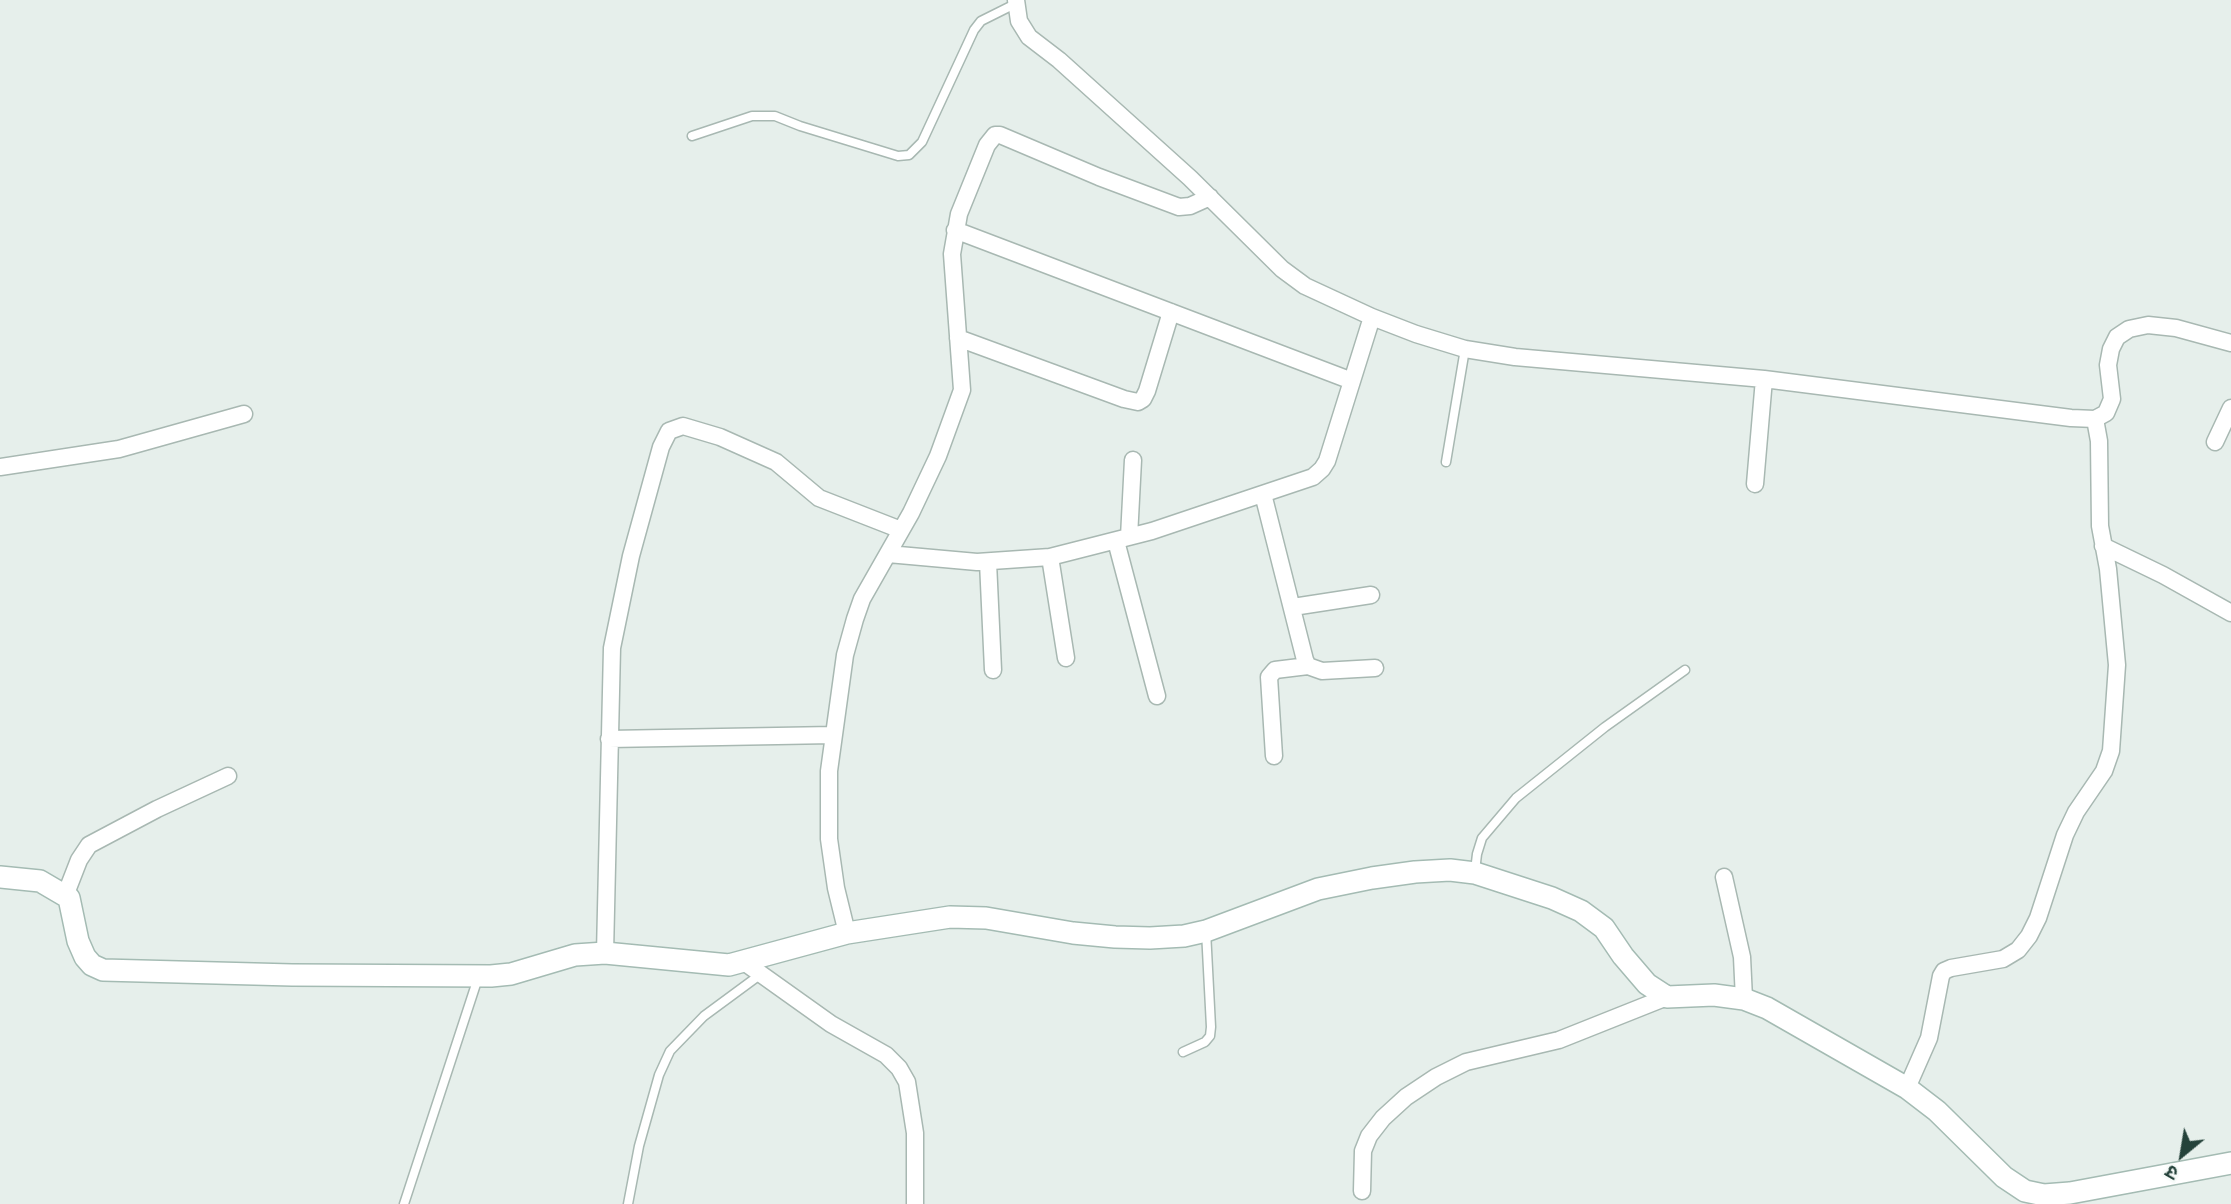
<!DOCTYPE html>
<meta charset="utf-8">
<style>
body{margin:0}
#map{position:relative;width:2231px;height:1204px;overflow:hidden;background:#e6efeb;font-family:"Noto Sans","Noto Sans Devanagari",sans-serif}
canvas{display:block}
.north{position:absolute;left:2147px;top:1120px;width:70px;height:70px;-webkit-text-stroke:5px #f7fbf9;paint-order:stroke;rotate:210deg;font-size:19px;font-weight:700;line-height:28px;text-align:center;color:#24423a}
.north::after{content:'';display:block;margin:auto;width:24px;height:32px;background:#24423a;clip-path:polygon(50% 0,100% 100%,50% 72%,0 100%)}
</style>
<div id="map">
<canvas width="2231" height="1204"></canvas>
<div class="north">उ</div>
</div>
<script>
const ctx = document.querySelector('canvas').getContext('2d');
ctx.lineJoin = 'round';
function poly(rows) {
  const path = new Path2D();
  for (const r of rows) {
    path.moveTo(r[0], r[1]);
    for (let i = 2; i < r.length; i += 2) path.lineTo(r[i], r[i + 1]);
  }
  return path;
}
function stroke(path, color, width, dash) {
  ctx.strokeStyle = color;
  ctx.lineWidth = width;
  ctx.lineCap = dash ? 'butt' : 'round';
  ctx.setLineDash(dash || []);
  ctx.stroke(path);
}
const lane = poly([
 [692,136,752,116,775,116,800,126,898,156,909,155,922,142,974,30,981,21,1015,4],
 [1446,462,1465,349],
 [1475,871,1477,854,1482,838,1516,798,1605,727,1685,670],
 [1183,1052,1205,1042,1210,1036,1211,1027,1206,931],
 [404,1204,478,978],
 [628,1204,639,1146,659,1075,670,1051,704,1016,761,974]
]);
const street = poly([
 [1016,0,1019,21,1029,37,1059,60,1190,178,1282,269,1305,286,1372,317,1416,334,1465,349,1515,357,1764,379,2071,418,2095,419,2106,413,2112,399,2108,365,2111,349,2117,337,2129,329,2148,325,2176,328,2231,343],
 [955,230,1352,381],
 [958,338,1124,399,1138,402,1143,399,1147,391,1171,312],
 [2215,442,2231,408],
 [0,467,119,449,244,414],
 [1755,484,1764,379],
 [1263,494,1305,660,1308,666,1322,671,1375,668],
 [1129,537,1133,460],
 [1116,541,1157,696],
 [2103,546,2163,575,2231,613],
 [888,554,977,562,1050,557,1152,531,1313,477,1322,469,1327,461,1372,317],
 [1050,557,1066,658],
 [988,562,993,670],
 [1293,607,1371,595],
 [609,739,833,735],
 [1274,756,1269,677,1275,670,1308,666],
 [1724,877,1742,957,1744,999],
 [65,896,79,860,89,845,157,809,228,776],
 [847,933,836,888,829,839,829,771,845,655,855,619,862,599,911,513,938,456,962,390,952,254,959,214,987,145,995,135,1000,135,1099,177,1179,207,1190,206,1210,197],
 [605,953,612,648,631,556,661,447,669,431,683,426,720,437,776,462,819,498,901,530],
 [744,962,831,1024,886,1055,899,1068,907,1082,915,1133,915,1204],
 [1907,1088,1929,1038,1941,976,1944,971,1951,968,2003,959,2018,950,2029,936,2038,918,2065,835,2076,812,2104,771,2111,751,2117,665,2108,569,2100,526,2099,441,2095,419],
 [1362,1191,1363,1151,1369,1136,1383,1118,1406,1097,1436,1077,1466,1062,1559,1040,1667,997]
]);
const secondary = poly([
 [0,877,40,881,69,898,78,941,85,957,92,965,103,970,292,975,491,976,511,974,575,955,605,953,729,965,847,933,950,917,986,918,1073,933,1115,937,1150,938,1184,936,1206,931,1318,889,1372,878,1415,872,1450,870,1475,873,1552,898,1581,911,1604,928,1623,956,1647,984,1667,997,1714,995,1744,999,1767,1008,1907,1088,1937,1111,2004,1177,2025,1191,2044,1195,2070,1193,2231,1163]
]);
stroke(lane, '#a8b8b2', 11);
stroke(street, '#a8b8b2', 19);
stroke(secondary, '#a4bbb3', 24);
stroke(lane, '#fff', 8);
stroke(street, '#fff', 16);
stroke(secondary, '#fff', 21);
</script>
